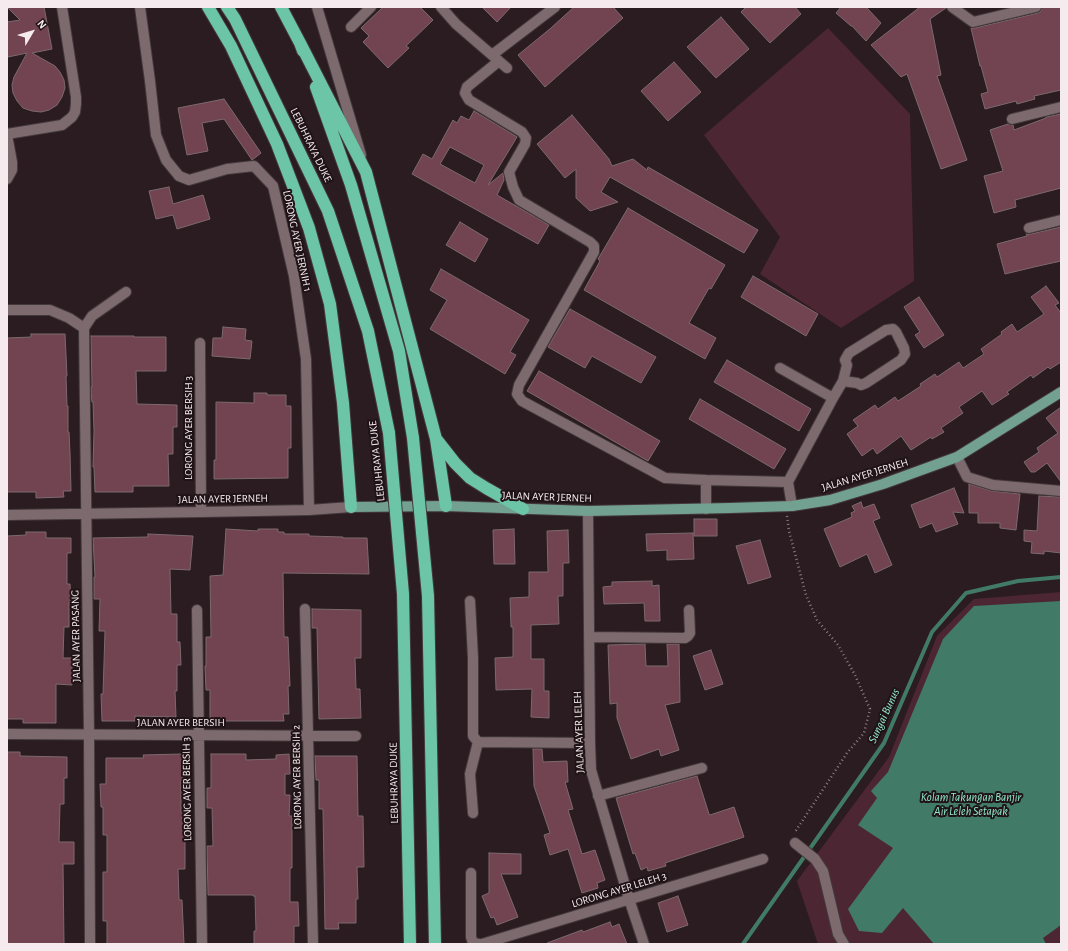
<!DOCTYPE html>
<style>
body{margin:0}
#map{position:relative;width:1068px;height:951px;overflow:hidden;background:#2a1c20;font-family:"Alegreya Sans",sans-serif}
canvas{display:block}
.frame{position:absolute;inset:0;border:8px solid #f5ebee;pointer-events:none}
.north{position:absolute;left:12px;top:12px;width:40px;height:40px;-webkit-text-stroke:3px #201317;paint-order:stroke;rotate:52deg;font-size:11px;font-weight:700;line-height:16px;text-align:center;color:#f5ebee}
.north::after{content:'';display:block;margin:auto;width:14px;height:18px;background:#f5ebee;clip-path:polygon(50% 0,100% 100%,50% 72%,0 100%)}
</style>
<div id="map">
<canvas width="1068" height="951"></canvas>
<div class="frame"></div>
<div class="north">N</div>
</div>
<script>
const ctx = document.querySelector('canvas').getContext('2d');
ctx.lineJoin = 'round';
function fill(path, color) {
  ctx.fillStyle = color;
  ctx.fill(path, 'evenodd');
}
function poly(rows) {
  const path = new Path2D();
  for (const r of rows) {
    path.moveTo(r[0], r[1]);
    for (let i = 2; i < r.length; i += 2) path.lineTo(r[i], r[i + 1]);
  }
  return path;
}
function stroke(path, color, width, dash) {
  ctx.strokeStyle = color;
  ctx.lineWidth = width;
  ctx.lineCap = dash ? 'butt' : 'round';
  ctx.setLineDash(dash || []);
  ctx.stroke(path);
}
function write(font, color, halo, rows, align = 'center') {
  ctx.font = font + ' "Alegreya Sans",sans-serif';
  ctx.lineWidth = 4;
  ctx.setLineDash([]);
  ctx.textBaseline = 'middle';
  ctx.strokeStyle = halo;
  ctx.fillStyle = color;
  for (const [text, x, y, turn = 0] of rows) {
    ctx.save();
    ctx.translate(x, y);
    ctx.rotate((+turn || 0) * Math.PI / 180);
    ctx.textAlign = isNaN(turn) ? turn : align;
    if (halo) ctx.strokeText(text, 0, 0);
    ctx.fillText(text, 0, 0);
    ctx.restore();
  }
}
const green = poly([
 [828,28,910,114,914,281,841,328,760,274,780,237,704,135],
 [1061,592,1061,944,818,944,797,881,889,757,937,636,974,599]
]);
const water = poly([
 [1061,601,1061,925,1043,938,1046,944,934,944,903,908,882,933,859,931,848,909,893,848,858,825,877,798,871,791,888,772,943,639,974,606]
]);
const stream = poly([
 [743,944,884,743,932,632,966,593,1018,581,1061,577]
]);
const building = poly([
 [7,7,44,7,52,49,32,53,55,66,60,72,64,80,65,88,62,97,57,105,49,110,41,112,32,111,23,108,17,101,13,93,12,85,14,77,27,53,8,57,7,51,7,22,20,20,7,7],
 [383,7,420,7,433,20,406,46,409,48,388,68,363,42,369,36,361,28,383,7],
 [482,7,511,7,497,22,482,7],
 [574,7,613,7,623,18,545,87,518,55,551,28,574,7],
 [746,7,795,7,801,14,770,43,741,12,746,7],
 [841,7,866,7,881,23,866,41,852,26,851,26,836,13,841,7],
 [920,7,946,7,946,8,930,19,941,75,937,76,967,160,941,169,907,74,901,77,871,45,920,7],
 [1042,7,1061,7,1061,90,1034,96,1035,99,1017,104,1016,101,985,109,981,94,988,92,981,66,980,66,971,28,975,28,1038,13,1041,11,1042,7],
 [721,17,749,49,716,78,687,47,721,17],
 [674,62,701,92,668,121,641,91,674,62],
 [224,99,261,153,252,160,224,119,202,123,208,151,187,155,178,108,224,99],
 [474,111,517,137,488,185,503,173,504,180,497,195,549,225,538,244,412,174,423,154,432,159,453,120,457,123,461,116,469,120,474,111],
 [450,147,484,165,475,183,440,164,450,147],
 [1061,114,1061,188,1015,200,1016,207,994,213,984,176,1003,171,990,130,1008,124,1013,125,1014,130,1046,118,1046,117,1061,114],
 [572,115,609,159,612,166,633,159,647,170,648,167,758,230,744,253,610,177,601,192,618,202,590,211,576,198,576,169,565,178,537,144,572,115],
 [169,187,173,204,203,195,210,219,177,229,173,215,156,219,149,191,169,187],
 [628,208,725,265,711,289,709,288,689,323,716,338,705,359,584,290,600,261,598,259,628,208],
 [460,222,488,239,475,262,446,245,460,222],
 [1061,227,1061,261,1034,267,1005,274,997,244,1027,236,1026,234,1031,234,1061,227],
 [441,269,529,320,510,352,516,355,505,374,430,329,447,300,430,290,441,269],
 [753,276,818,314,806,336,741,297,753,276],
 [1046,286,1059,303,1055,305,1061,313,1061,362,1050,369,1048,367,1033,378,1031,375,1007,392,1009,394,992,405,982,391,959,407,963,413,941,428,944,432,932,439,931,437,911,450,901,436,877,454,873,448,862,456,847,434,858,426,853,420,875,405,878,409,895,397,898,401,921,386,920,384,935,374,937,377,959,362,963,368,984,354,981,349,1002,334,1001,332,1012,324,1017,332,1044,314,1031,297,1046,286],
 [919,297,944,335,924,348,915,335,920,332,904,307,919,297],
 [570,309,656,357,641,383,592,356,585,368,548,347,570,309],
 [223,327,246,329,245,340,252,341,250,359,212,356,213,338,222,338,223,327],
 [31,334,65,334,67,376,66,376,67,406,68,406,68,432,69,432,70,453,71,491,63,491,64,497,36,498,36,492,7,492,7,338,31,337,31,334],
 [91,336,134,336,134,337,166,337,166,371,136,371,137,404,177,405,177,427,173,427,173,454,168,454,169,486,133,486,133,492,95,492,94,467,93,467,94,431,93,402,92,402,91,392,91,387,92,387,91,336],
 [727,360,811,409,799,431,714,382,727,360],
 [539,371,660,441,648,461,527,391,539,371],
 [254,393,267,393,267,395,286,395,286,406,291,406,291,448,288,448,288,478,214,479,214,460,216,460,216,402,254,403,254,393],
 [700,399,786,449,774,469,689,419,700,399],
 [1061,407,1061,482,1047,463,1035,472,1031,472,1024,462,1039,452,1037,448,1058,433,1046,418,1061,407],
 [969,484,992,491,1020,494,1016,530,1000,528,1000,523,978,523,978,513,969,513,969,484],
 [954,488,964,513,953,512,958,524,936,532,932,523,920,528,911,505,954,488],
 [1039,496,1061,497,1061,553,1044,551,1044,554,1031,553,1032,542,1024,541,1024,530,1037,531,1039,496],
 [861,502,863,508,874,504,880,518,873,521,892,565,875,573,867,554,840,567,824,529,852,517,851,513,855,511,852,506,861,502],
 [694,519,717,519,717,536,694,536,694,519],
 [226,529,258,531,258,529,278,529,278,532,284,532,284,534,309,534,309,536,343,537,343,538,367,538,369,574,283,573,284,637,288,637,290,686,288,686,289,714,283,714,284,721,210,721,210,690,206,690,205,666,206,666,206,637,211,637,210,576,223,575,226,529],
 [514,529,515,564,494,564,493,530,514,529],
 [568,530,569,563,563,563,563,596,558,596,559,624,531,625,531,659,544,659,544,691,549,691,549,718,531,717,532,689,496,690,495,658,513,657,513,627,511,627,510,598,529,597,529,572,548,572,547,531,568,530],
 [26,532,46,532,46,538,71,538,71,553,67,553,67,584,70,584,71,602,69,602,69,627,64,627,63,658,72,658,72,685,56,684,56,723,23,723,23,719,7,719,7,536,26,535,26,532],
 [693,533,694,559,667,560,667,550,647,551,646,534,693,533],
 [148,534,193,536,190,570,170,569,171,614,177,614,177,642,180,642,181,665,177,665,177,691,175,691,176,717,135,716,135,721,102,721,101,694,103,694,105,631,99,631,100,599,94,599,94,577,95,577,93,538,148,537,148,534],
 [760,540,771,577,748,584,736,546,760,540],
 [652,581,652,586,659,585,660,621,645,621,644,603,604,604,603,587,612,586,612,582,652,581],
 [312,609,361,610,361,658,355,658,356,689,360,689,361,718,319,719,317,628,312,628,312,609],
 [645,644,646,666,668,666,667,644,679,644,680,702,665,705,679,750,661,756,659,749,631,759,617,718,617,703,610,704,608,645,645,644],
 [711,650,723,684,705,690,693,656,711,650],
 [533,749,542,749,543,762,567,761,568,782,565,782,573,809,568,810,582,854,595,850,605,880,597,883,598,888,582,893,568,849,550,855,544,835,550,833,534,786,533,749],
 [7,752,20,752,20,756,67,757,67,778,64,778,64,804,60,804,59,842,74,842,74,864,63,864,64,944,7,944,7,752],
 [182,754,183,780,181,780,181,812,186,812,187,839,185,839,185,869,178,869,179,900,182,900,184,944,107,944,107,921,103,921,103,872,107,872,107,835,103,835,103,807,101,807,100,784,106,784,106,758,144,758,143,755,182,754],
 [211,754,246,754,246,760,276,759,276,755,289,754,290,774,285,774,285,795,290,795,289,816,292,816,292,868,290,868,290,902,298,902,299,926,294,926,294,944,254,944,254,931,256,931,255,896,253,896,253,895,208,895,207,846,213,846,212,808,207,808,207,788,211,788,211,754],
 [315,756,357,756,358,816,363,816,364,867,357,867,358,899,356,899,356,923,338,923,339,929,325,929,323,809,319,809,319,780,316,780,315,756],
 [697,776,709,814,710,815,734,807,744,837,665,863,666,866,648,871,647,867,641,870,635,853,633,854,616,798,697,776],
 [489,853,521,854,521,874,501,874,518,917,497,925,494,917,491,918,482,896,489,893,489,853],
 [678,896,688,925,667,932,658,903,678,896],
 [610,922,612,927,619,924,627,944,547,944,547,943,582,930,583,932,610,922]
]);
const path = poly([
 [787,516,789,531,806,595,817,620,838,645,855,675,870,709,864,733,847,753,795,832]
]);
const minor = poly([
 [140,7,150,81,156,135,166,160,179,176,189,180,227,169,254,166,273,186,294,276,306,359,309,510],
 [317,7,361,155],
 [441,7,456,24,507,68],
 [952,7,973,22,1036,7],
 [351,27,371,7],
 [492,55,555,7],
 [499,61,467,87,465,93,469,100,522,132,526,138,525,144,509,172,513,187,519,200,590,242,594,246,594,252,519,385,517,394,522,401,665,478,706,480,788,482],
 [1012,119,1061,107],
 [7,134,56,126,62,125,72,117,75,112,76,104,76,97,62,7],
 [7,135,12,162,12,170,7,179],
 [1029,228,1061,220],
 [7,310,50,310,69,318,84,328,92,316,126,292],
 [84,328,89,735,90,944],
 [200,343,201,512],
 [780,368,833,398,843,381,847,365,845,360,849,353,886,330,893,329,896,332,904,348,905,354,901,360,866,383,861,385,857,383,843,381],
 [957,457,967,477,993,485,1061,491],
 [792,506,788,482,833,398],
 [706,509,706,480],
 [588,511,590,743,591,770,629,899,644,944],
 [7,515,201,512,309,510,351,507],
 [470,601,473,658,473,736,478,742],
 [305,609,313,944],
 [197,610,202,944],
 [589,637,685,638,688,636,690,633,689,610],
 [7,734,356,736],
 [478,742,590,743],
 [598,796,702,768],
 [473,813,470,774,478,742],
 [795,843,815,859,823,871,838,934,844,944],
 [471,873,471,937,473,943,479,944],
 [482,944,763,859]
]);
const major = poly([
 [351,507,446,506,588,511,730,508,792,506,830,500,883,484,957,457,1061,392]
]);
const highway = poly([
 [208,7,231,46,277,144,309,228,330,304,343,403,351,507],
 [227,7,235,19,328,211,368,331,389,433],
 [281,7,300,43,303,51],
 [300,43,366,172,436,439,446,506],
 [316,87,351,185,399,351,413,438],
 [437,440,455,463,470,478,486,488,523,509],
 [403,594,410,944],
 [428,596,435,944]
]);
const highwayBridge = poly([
 [389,433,403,594],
 [413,438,428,596]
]);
const streetNames = [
 ["LEBUHRAYA DUKE",311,145,64],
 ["LORONG AYER JERNIH 1",297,241,78],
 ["LORONG AYER BERSIH 3",189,428,-90],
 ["LEBUHRAYA DUKE",377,461,-96],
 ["JALAN AYER JERNEH",865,475,-17],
 ["JALAN AYER JERNEH",547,497,2],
 ["JALAN AYER JERNEH",223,499,-1],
 ["JALAN AYER PASANG",76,636,-91],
 ["JALAN AYER BERSIH",181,723],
 ["JALAN AYER LELEH",579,732,-92],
 ["LORONG AYER BERSIH 2",297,777,-91],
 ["LEBUHRAYA DUKE",394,783,-91],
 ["LORONG AYER BERSIH 3",187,789,-91],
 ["LORONG AYER LELEH 3",619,890,-17]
];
const waterNames = [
 ["Sungai Bunus",884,716,-65],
 ["Kolam Takungan Banjir",971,797],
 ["Air Leleh Setapak",971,811]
];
fill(green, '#4d2633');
fill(water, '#417a67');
stroke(stream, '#417a67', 4);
fill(building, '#724351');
stroke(building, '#7c6a6f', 1);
stroke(minor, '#44393c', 12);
stroke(major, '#44393c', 12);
stroke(highway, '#44393c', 14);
stroke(path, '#8b7f82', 2.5, [1, 3]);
stroke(minor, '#7c6a6f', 10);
stroke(major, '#73a191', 10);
stroke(highway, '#6dc5a7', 12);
stroke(highwayBridge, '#44393c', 14, []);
stroke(highwayBridge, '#6dc5a7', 12);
write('11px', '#f5ebee', '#201317', streetNames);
write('italic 12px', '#92eccd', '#201317', waterNames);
</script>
